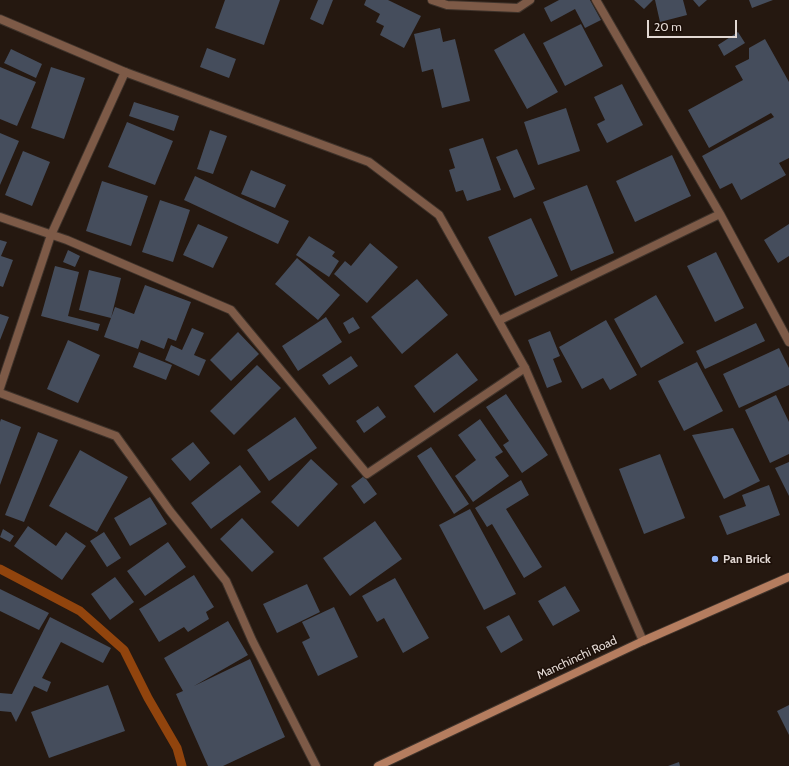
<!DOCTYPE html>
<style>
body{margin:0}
#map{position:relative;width:789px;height:766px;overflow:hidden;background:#251810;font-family:Cabin,sans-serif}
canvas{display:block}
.scale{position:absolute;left:647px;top:20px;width:90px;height:18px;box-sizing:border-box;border:2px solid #e2d8d3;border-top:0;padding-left:5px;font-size:12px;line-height:14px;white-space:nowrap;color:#e2d8d3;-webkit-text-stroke:3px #1c0f08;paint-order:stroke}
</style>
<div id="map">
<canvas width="789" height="766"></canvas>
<div class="scale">20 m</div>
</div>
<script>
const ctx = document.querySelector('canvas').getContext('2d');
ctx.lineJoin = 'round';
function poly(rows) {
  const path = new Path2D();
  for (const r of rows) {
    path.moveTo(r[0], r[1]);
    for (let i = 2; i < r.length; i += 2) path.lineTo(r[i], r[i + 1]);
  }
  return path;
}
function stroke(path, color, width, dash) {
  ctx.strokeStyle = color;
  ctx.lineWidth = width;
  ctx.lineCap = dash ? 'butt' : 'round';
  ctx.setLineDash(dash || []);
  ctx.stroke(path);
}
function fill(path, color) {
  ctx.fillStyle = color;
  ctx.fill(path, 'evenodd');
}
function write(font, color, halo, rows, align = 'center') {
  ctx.font = font + ' Cabin,sans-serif';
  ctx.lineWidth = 3;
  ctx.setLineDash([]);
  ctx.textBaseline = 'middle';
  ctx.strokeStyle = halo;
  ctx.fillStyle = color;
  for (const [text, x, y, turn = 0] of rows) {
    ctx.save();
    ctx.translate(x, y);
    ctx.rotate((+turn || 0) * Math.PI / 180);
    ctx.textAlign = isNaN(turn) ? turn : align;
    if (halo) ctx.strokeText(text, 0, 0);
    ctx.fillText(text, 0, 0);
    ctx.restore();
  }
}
const stream = poly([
 [0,569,80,611,124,650,148,698,177,748,182,766]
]);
const building = poly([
 [225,0,280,0,264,45,215,28],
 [318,0,333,0,323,25,310,19],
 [366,0,388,0,421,16,404,48,380,35,384,26,376,22,380,14,364,5],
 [559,0,590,0,601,20,585,28,575,9,551,22,544,8],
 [634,0,653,0,644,9],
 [655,0,683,0,687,15,660,22],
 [693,0,707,0,699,7],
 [749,0,773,0,752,8],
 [581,24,603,66,565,86,543,43],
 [440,28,443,42,455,39,470,101,442,108,433,69,422,72,414,34],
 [738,32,745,43,724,56,718,45],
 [524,33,558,92,527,109,494,50],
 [765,39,789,82,789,158,779,163,786,175,741,200,732,183,720,189,702,156,774,117,771,113,709,148,688,110,743,80,735,66,749,59,749,48],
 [207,48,236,59,229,78,200,67],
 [11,49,42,64,36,78,4,63],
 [0,67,36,82,17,126,0,119],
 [51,67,85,78,64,139,31,128],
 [622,84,643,125,607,143,597,124,605,120,594,97],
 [134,102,179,116,174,131,129,116],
 [566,108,580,151,538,165,524,122],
 [127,122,173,141,155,185,108,167],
 [210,130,227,136,213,174,197,169],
 [0,133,19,141,0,185],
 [483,138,501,190,467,201,463,190,456,192,449,170,455,168,449,149],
 [517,149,535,189,514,198,496,157],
 [23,151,50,162,32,206,5,195],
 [672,155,691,196,635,222,616,181],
 [251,170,286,185,275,208,241,194],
 [195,176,289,221,278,244,184,200],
 [102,181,148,196,131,246,86,231],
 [587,185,614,253,571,271,543,202],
 [160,200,190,210,173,262,142,252],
 [531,218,558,276,515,296,488,237],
 [198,224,228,237,213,268,183,255],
 [789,224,789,256,778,263,764,240],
 [309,236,335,252,332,256,339,261,329,277,296,255],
 [0,240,7,242,1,256,13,260,3,287,0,286],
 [370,243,398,267,367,303,334,274,345,261,351,266],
 [68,250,80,256,75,267,63,262],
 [716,252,744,308,715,322,687,266],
 [297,258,340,295,318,320,275,284],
 [55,266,79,272,68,316,100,324,98,331,41,316],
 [89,270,121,278,111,318,79,310],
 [417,279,448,315,402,354,371,317],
 [145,285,191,302,176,341,168,338,164,349,141,340,138,349,104,337,115,307,134,314],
 [656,295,684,343,641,368,614,319],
 [0,314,9,317,0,340],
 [326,317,342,342,298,371,282,346],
 [353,317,360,328,349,334,343,323],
 [606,320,637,375,610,390,603,378,582,389,559,347],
 [756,323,765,341,705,369,696,351],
 [192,328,204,333,194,355,206,360,199,376,165,360,171,345,182,350],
 [550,331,560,356,553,359,562,382,547,388,528,340],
 [238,332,259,354,231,381,210,360],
 [68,340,100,355,78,403,47,389],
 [779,348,789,368,789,385,739,408,723,374],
 [139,352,172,365,166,380,133,367],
 [457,353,478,380,434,413,414,386],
 [351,356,358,366,329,385,322,375],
 [697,362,723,411,684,431,658,381],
 [257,365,281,388,234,435,210,411],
 [506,394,548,455,522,473,503,445,509,441,486,407],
 [776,395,789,422,789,454,770,463,745,410],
 [378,406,386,417,364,433,356,421],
 [295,417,317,448,269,481,247,450],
 [1,419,21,427,0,485,0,422],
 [480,419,503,452,495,457,509,476,473,502,455,476,476,460,458,435],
 [733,428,760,481,724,499,692,435],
 [38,432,58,440,24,522,5,515],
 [193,442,210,463,190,481,171,459],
 [431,447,469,504,454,514,417,456],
 [80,450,128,477,97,532,49,506],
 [660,454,685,518,644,534,619,469],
 [311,459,338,484,298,527,271,502],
 [789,462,789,496,775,468],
 [240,465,261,492,211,529,191,503],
 [364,476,377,494,364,504,351,486],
 [521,480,529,495,506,509,542,567,524,578,492,524,487,527,475,508],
 [769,485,780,515,727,535,719,516,746,506,742,495],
 [150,497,167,524,130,546,114,518],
 [470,509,516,594,484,610,439,525],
 [242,518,274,552,252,572,220,539],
 [375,521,402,559,350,596,323,558],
 [28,526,56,546,66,532,86,546,62,580,14,546],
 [3,529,14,536,10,542,0,537],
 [104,532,121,558,107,567,90,541],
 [168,542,186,567,145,596,127,571],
 [194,575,214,607,206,612,209,619,188,632,184,627,159,642,139,609],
 [115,577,134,602,110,620,91,594],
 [395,578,429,638,403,653,384,618,377,622,362,596],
 [307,584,320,612,277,633,263,604],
 [565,586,580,611,553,626,538,601],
 [0,589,49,613,39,630,0,611],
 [334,607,358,657,318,676,302,642,310,638,302,622],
 [509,615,523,640,501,653,486,627],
 [50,617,111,648,103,663,61,642,42,678,51,682,47,692,34,686,16,722,11,712,0,711,0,693,12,694],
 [228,621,248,655,194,686,250,659,285,737,223,766,208,766,176,694,183,691,164,658],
 [108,685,125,731,49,758,31,712],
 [789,705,789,735,777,711],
 [679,762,680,766,668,766]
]);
const service = poly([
 [0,217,67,240,231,310,367,474,525,368],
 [0,388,51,235,125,72],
 [0,393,116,436,170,511,226,581,252,640,316,766]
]);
const minor = poly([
 [432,0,447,5,518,8,530,0],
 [596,0,720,214,789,342],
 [0,19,125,72,369,162,439,215,525,368,643,641],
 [500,320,720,214]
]);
const secondary = poly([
 [378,766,643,641,789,577]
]);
const markers = [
 [715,559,4,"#93b7fd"]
];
const poiNames = [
 ["Pan Brick",723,559]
];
const streetNames = [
 ["Manchinchi Road",577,658,-25]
];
stroke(stream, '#91440d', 9);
fill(building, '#454d5c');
stroke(service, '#3f332b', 10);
stroke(minor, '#3f332b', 10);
stroke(secondary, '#3f332b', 10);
stroke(service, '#7d5a47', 8);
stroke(minor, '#7d5a47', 8);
stroke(secondary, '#b57d5f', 8);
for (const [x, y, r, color] of markers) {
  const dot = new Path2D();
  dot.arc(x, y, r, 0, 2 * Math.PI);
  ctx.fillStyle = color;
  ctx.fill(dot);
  stroke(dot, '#1c0f08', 1.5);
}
write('bold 12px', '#e2d8d3', '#1c0f08', poiNames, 'left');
write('12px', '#e2d8d3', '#1c0f08', streetNames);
</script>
